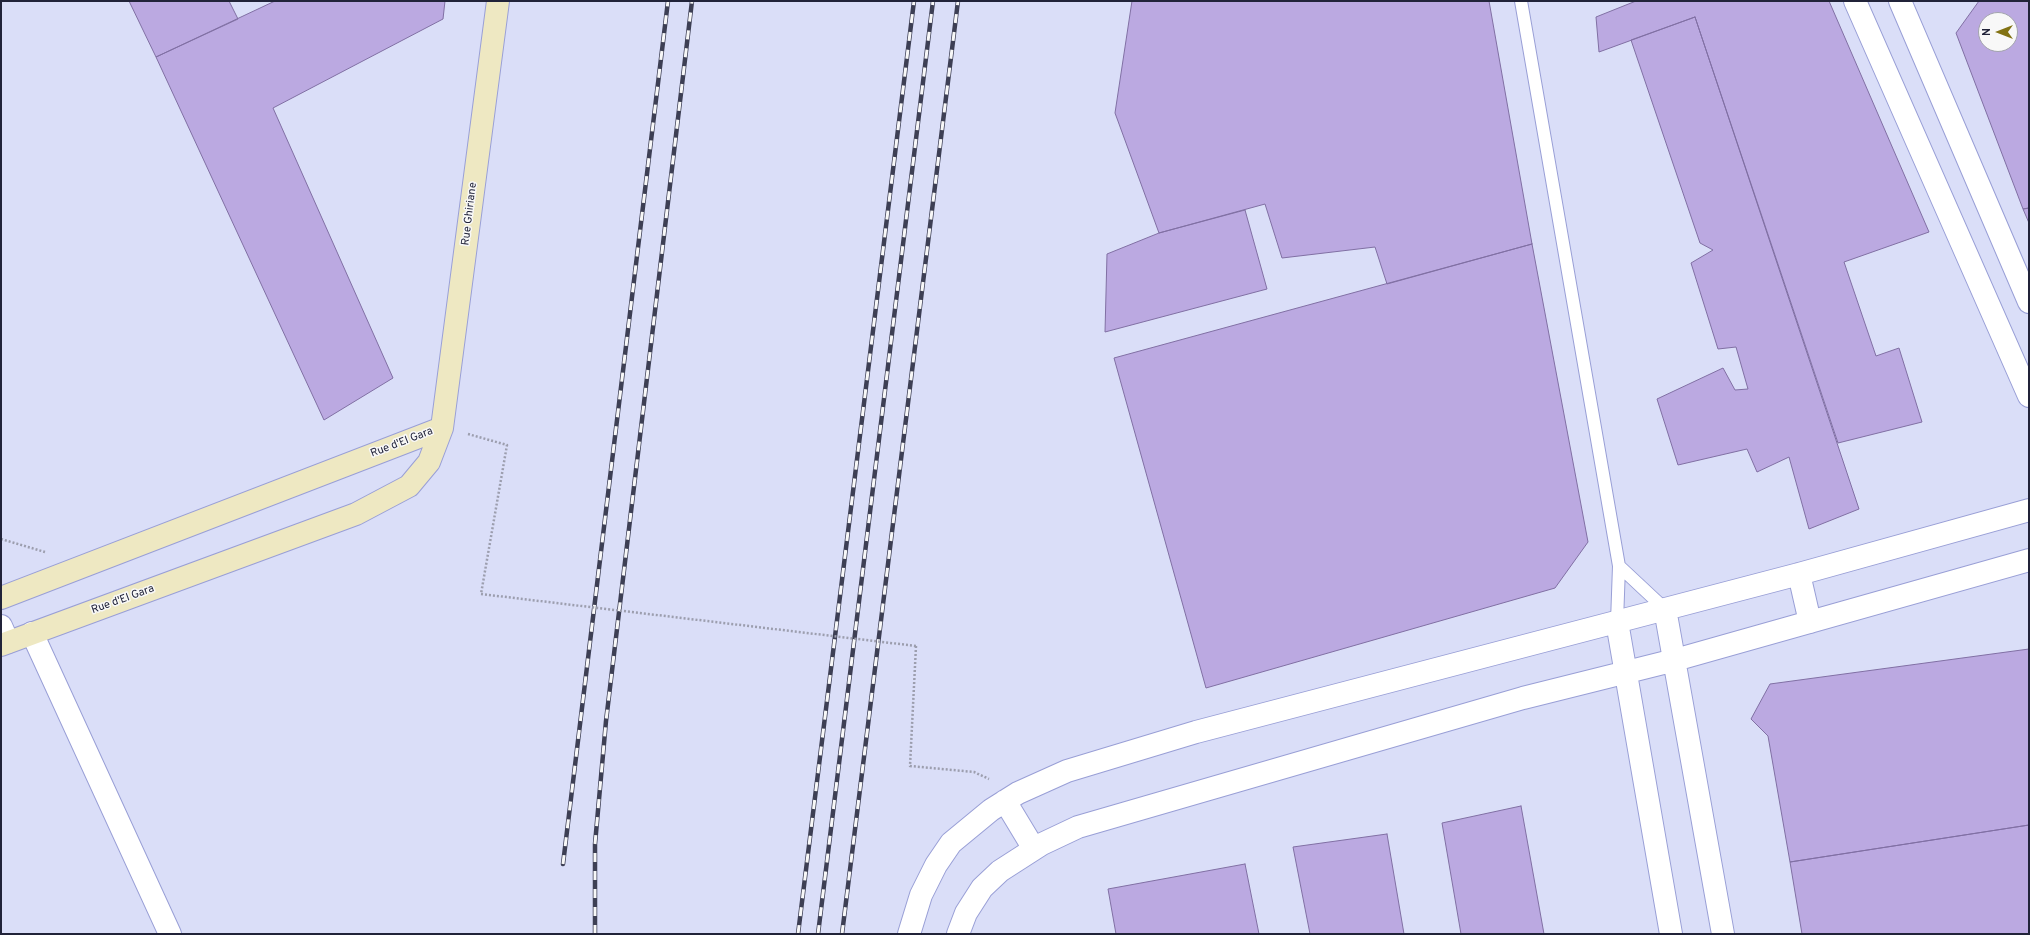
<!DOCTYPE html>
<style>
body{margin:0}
#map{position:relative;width:2030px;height:935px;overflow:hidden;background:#e8eaf6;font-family:Overpass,sans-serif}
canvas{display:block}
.frame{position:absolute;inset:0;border:2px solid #212339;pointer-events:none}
.north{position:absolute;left:1978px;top:12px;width:40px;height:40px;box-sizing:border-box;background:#f8f8f8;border:1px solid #a2a3ac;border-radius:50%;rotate:270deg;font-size:11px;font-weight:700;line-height:16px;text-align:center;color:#212339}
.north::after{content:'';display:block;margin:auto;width:14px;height:18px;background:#827213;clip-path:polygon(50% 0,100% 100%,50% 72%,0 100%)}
</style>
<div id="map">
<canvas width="2030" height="935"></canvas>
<div class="frame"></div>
<div class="north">N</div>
</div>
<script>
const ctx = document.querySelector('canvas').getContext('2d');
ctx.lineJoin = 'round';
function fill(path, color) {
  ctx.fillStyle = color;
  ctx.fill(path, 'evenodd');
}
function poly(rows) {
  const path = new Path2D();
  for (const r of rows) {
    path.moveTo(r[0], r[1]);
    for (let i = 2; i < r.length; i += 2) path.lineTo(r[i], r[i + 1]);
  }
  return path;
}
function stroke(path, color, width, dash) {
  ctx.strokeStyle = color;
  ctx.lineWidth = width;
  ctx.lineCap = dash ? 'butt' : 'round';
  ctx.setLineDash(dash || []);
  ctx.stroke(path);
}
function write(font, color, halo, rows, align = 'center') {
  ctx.font = font + ' Overpass,sans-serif';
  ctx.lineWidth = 3;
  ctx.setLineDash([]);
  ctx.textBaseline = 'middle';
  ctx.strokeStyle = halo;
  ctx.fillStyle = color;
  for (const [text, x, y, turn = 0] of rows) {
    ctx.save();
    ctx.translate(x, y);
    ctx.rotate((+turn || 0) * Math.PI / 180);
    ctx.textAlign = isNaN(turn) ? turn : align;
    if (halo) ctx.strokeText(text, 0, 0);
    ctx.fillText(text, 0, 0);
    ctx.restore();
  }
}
const built = poly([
 [1,1,2029,1,2029,934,1,934],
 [1986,20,2010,20,2010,44,1986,44]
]);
const building = poly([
 [129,1,229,1,238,19,156,57,129,1],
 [275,1,445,1,443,19,273,108,393,378,324,420,156,57,275,1],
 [1132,1,1489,1,1532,244,1387,284,1375,247,1282,258,1265,204,1159,233,1115,113,1132,1],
 [1636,1,1829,1,1929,232,1844,262,1876,356,1899,348,1922,422,1838,443,1695,17,1599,52,1596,17,1636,1],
 [1979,1,2029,1,2029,208,2023,209,1956,33,1979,1],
 [1986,20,2010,20,2010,44,1986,44,1986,20],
 [1695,17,1859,509,1809,529,1789,457,1757,472,1747,449,1678,465,1657,399,1723,368,1735,390,1748,389,1736,347,1718,349,1691,263,1713,250,1700,243,1631,40,1695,17],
 [2029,208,2029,223,2023,209,2029,208],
 [1245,210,1267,289,1105,332,1107,254,1159,233,1245,210],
 [1532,244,1588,542,1555,588,1206,688,1114,358,1532,244],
 [2029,649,2029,825,1790,862,1768,736,1751,719,1770,684,2029,649],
 [1521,806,1544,934,1461,934,1442,823,1521,806],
 [2029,825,2029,934,1802,934,1790,862,2029,825],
 [1387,834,1404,934,1310,934,1293,847,1387,834],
 [1245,864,1259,934,1116,934,1108,889,1245,864]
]);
const path = poly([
 [468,434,507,445,481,594],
 [1,539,45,552],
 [916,646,910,766,974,772,989,779]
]);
const lane = poly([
 [1521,1,1619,566,1617,622],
 [1619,566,1665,609]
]);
const street = poly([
 [1855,1,2029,396],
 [1900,1,2029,302],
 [1799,574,1810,622],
 [1665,609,1723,934],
 [1617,622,1671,934],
 [1,626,8,642],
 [32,633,170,934],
 [1005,801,1034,849],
 [909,934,921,895,936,865,951,843,991,810,1018,793,1067,771,1196,732,1799,574,2029,510],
 [958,934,966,913,982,888,1000,871,1042,844,1078,827,1523,698,1675,660,2029,560]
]);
const secondary = poly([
 [1,598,442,428],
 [1,645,356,514,409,486,429,462,442,428,498,1]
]);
const rail = poly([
 [563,864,668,1],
 [595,934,595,844,606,721,692,1],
 [798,934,914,1],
 [818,934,933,1],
 [842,934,958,1]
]);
const pathBridge = poly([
 [481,594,916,646]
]);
const streetNames = [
 ["Rue Ghiriane",470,214,-83],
 ["Rue d'El Gara",402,443,-21],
 ["Rue d'El Gara",123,600,-20]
];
fill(built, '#dadef8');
fill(building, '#bba9e1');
stroke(building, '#8170a4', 1);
stroke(lane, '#999fd6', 14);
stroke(street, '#999fd6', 24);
stroke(secondary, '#999fd6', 24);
stroke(path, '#9c9eae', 2.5, [2, 2]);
stroke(lane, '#fff', 12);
stroke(street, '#fff', 22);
stroke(secondary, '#eee8c2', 22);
stroke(rail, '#3d3f54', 4.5);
stroke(rail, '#f8f8f8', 3, [9]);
stroke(pathBridge, '#9c9eae', 2.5, [2, 2]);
write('11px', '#212339', '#f8f8f8', streetNames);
</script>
